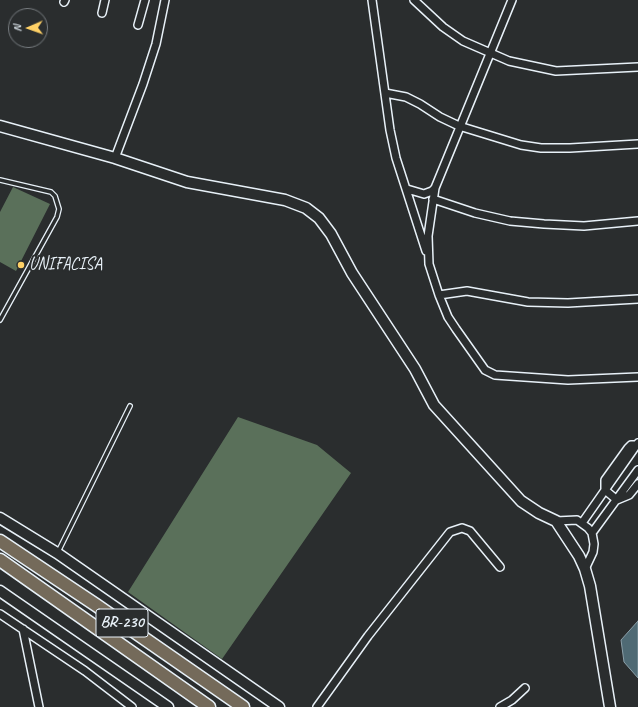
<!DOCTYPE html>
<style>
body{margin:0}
#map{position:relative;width:638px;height:707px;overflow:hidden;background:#2a2d2e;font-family:Caveat,sans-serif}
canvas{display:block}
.north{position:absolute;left:8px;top:8px;width:40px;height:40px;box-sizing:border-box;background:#2a2d2e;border:1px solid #767b7f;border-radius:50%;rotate:268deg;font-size:11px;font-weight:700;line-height:16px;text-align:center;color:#e8f1f8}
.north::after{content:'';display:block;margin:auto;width:14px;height:18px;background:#ffd166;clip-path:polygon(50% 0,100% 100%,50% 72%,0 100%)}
</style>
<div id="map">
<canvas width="638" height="707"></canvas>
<div class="north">N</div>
</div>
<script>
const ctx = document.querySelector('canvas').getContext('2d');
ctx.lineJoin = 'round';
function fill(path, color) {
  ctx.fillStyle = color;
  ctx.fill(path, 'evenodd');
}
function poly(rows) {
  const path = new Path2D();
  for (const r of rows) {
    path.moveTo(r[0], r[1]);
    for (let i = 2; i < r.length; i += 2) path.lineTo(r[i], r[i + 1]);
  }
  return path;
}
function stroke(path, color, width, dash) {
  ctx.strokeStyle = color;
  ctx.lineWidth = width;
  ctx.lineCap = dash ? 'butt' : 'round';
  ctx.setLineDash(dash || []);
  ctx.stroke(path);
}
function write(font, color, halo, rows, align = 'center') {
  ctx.font = font + ' Caveat,sans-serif';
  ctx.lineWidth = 4;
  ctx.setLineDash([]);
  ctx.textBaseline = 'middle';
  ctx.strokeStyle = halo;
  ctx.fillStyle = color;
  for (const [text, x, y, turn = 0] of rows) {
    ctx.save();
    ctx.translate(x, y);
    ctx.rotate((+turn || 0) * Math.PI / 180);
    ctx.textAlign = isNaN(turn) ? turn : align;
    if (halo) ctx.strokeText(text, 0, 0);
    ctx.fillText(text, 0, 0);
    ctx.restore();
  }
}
const green = poly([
 [13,187,50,204,16,271,0,262,0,212],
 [238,417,317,445,351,473,222,659,128,592]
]);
const water = poly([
 [638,621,638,678,624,662,621,640,638,621]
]);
const lane = poly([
 [0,180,51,192,55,196,59,209,57,217,0,320],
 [58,552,130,406]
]);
const street = poly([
 [372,0,390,130,396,158,426,251],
 [414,0,443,27,463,41,509,61,556,71,638,67],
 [512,0,435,188,428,236,429,264,439,295,448,317,456,329,485,370,495,375,568,380,638,377],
 [64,2,65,0],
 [102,13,105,0],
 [138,25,145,0],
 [385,93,406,97,420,104,440,117,459,126,521,145,541,148,570,148,638,144],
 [115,158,143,84,156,44,165,0],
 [407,189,424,194,432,191,435,188],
 [433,199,475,213,510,221,544,224,584,226,638,221],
 [439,295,467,291,528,302,568,303,638,299],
 [638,445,631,445,628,448,605,480,605,490,617,500,629,495,638,484],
 [556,521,577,520,588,528,592,533,594,544,593,552,585,569],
 [582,523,638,443],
 [592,533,638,470],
 [0,614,85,671,132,707],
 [23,629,39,707],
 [317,707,368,636,450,532,462,528,470,531,500,567],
 [500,707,512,700,525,688]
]);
const secondary = poly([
 [0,126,115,158,187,182,285,200,306,208,319,218,331,234,352,273,415,369,434,405,521,501,539,513,556,521,579,556,585,569,590,586,610,707],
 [0,518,57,553,279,707],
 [0,591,168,707]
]);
const highway = poly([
 [0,541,96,605,243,707],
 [0,560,209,707]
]);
const markers = [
 [21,265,4,"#ffd166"]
];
const shields = [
 [122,623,52]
];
const shieldNames = [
 ["BR-230",122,623]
];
const poiNames = [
 ["UNIFACISA",29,265]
];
fill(green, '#5a705a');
fill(water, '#4f6a74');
stroke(water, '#8ca0a9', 1);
stroke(lane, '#e8f1f8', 6);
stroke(street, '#e8f1f8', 10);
stroke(secondary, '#e8f1f8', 13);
stroke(highway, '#e8f1f8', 15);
stroke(lane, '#2a2d2e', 3.5);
stroke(street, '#2a2d2e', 7);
stroke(secondary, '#2a2d2e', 10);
stroke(highway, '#746a5a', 12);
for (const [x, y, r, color] of markers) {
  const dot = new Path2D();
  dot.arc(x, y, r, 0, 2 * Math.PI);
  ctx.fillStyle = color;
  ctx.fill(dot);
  stroke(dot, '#2a2d2e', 1.5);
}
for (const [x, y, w] of shields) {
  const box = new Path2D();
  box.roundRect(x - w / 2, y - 14, w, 28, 3);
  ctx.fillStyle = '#2a2d2e';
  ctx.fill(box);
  stroke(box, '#e8f1f8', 1);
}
write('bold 16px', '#e8f1f8', null, shieldNames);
write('17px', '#e8f1f8', '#2a2d2e', poiNames, 'left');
</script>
